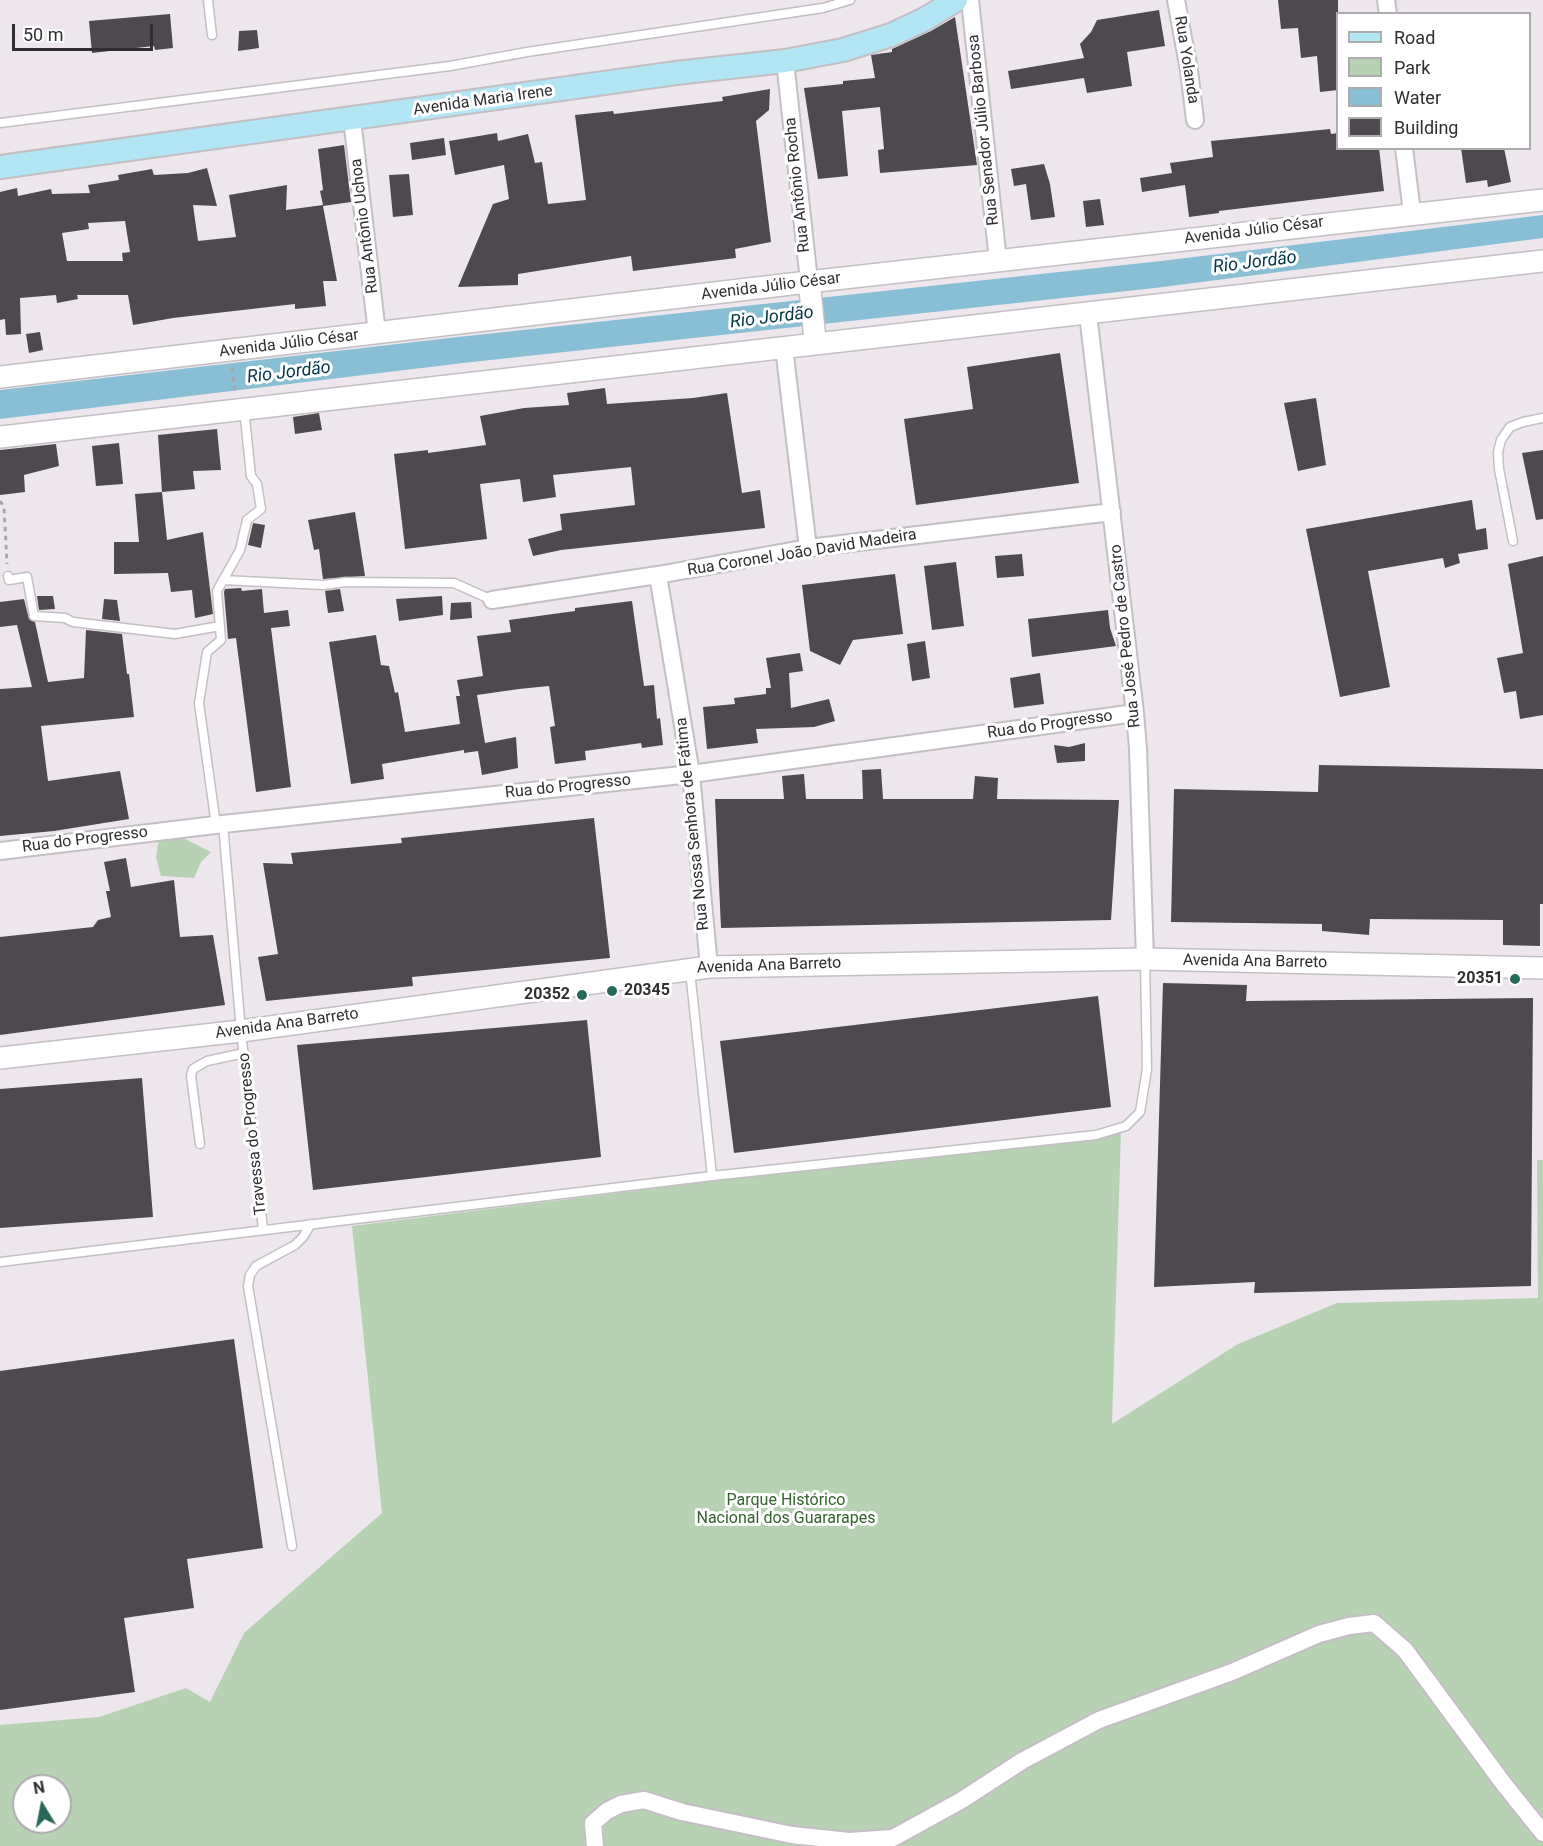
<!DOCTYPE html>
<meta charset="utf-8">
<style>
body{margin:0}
#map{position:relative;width:1543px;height:1846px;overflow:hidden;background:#ede7ed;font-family:Roboto,sans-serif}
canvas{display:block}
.legend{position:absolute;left:1336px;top:12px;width:195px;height:138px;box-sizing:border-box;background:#fff;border:2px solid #acabad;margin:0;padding:8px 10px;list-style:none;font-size:18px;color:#302e31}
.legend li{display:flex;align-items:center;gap:12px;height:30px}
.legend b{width:30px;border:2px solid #acabad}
.north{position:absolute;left:12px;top:1774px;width:60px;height:60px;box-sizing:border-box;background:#fff;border:2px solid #acabad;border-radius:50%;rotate:350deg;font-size:16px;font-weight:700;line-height:24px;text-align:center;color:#302e31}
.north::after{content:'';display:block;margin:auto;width:21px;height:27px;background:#286a59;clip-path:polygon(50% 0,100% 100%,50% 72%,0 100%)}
.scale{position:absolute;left:12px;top:24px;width:141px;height:27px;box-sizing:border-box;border:3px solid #302e31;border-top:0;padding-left:8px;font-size:18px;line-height:21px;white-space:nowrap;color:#302e31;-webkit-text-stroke:4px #fff;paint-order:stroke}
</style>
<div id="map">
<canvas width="1543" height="1846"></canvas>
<ul class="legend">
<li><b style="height:8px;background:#b2e6f4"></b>Road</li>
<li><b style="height:16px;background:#b7d1b3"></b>Park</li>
<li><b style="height:16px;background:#89bfd5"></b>Water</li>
<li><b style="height:16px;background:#4e494e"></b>Building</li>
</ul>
<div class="north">N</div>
<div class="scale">50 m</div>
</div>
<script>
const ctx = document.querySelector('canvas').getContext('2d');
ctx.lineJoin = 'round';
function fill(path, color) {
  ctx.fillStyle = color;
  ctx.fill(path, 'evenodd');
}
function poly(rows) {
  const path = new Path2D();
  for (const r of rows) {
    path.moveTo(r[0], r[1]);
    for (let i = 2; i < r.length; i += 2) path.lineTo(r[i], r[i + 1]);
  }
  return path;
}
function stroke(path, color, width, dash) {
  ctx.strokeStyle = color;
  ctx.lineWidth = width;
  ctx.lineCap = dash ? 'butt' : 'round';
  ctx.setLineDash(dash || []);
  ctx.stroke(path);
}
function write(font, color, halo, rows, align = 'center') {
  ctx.font = font + ' Roboto,sans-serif';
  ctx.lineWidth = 6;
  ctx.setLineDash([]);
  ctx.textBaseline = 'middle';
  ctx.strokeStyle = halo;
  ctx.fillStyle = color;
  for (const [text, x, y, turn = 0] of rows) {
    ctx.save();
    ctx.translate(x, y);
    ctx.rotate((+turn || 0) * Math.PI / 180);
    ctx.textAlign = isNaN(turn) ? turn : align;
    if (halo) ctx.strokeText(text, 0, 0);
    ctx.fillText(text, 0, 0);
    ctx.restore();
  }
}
const green = poly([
 [179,836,211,852,201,862,194,878,161,876,156,857,159,839],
 [1121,1130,1112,1424,1238,1344,1337,1303,1538,1298,1537,1160,1543,1160,1543,1846,0,1846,0,1725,99,1717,186,1688,210,1702,244,1633,382,1513,352,1226],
 [24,1786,60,1786,60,1822,24,1822]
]);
const water = poly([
 [1543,215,1543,238,1155,288,463,363,0,419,0,390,449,338,1161,261]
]);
const building = poly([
 [1278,0,1338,0,1338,90,1320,92,1317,56,1301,58,1298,28,1281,29],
 [1159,10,1165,46,1127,52,1132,86,1087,93,1084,78,1011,89,1008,71,1084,58,1080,44,1091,32,1097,20],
 [170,14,173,48,155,50,154,46,92,53,89,21],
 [955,17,977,165,880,173,878,150,884,149,880,107,842,111,848,176,818,179,804,88,843,84,843,81,875,78,871,55,892,52,892,49,931,31],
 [257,30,259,48,238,51,239,31],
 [770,89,769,110,756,121,771,242,735,249,736,258,633,271,631,256,518,274,518,285,458,287,493,204,509,199,504,165,455,175,449,141,497,133,498,141,528,134,535,163,542,162,548,204,586,200,575,115,613,111,614,114,723,101,722,97],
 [1330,129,1331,134,1338,133,1338,148,1379,148,1384,191,1219,211,1219,213,1189,217,1185,185,1142,192,1140,178,1172,173,1170,163,1213,157,1211,141],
 [444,138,446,155,412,160,410,143],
 [344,145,351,202,323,206,337,281,323,281,326,306,295,309,295,304,173,318,133,325,128,295,77,295,78,299,57,303,56,295,20,298,21,334,6,335,5,319,0,320,0,192,17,188,18,196,51,189,52,194,90,193,88,185,119,180,118,175,152,169,154,175,188,173,207,168,217,206,193,205,198,241,236,237,229,195,287,185,286,210,323,205,320,191,323,190,318,149],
 [125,221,130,252,122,253,123,261,67,261,62,233,89,229,88,223],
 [1461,148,1504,148,1511,182,1488,187,1487,180,1466,183],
 [1044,164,1050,184,1055,217,1031,220,1026,184,1014,186,1011,169],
 [409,174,413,215,393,217,389,175],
 [1100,199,1104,225,1086,227,1083,201],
 [40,332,43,350,29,353,26,334],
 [1060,353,1079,483,916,505,904,419,973,409,967,367],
 [605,388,607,404,693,398,727,393,742,493,760,490,765,528,561,550,533,556,528,539,562,530,560,514,635,505,631,467,553,475,556,497,523,502,520,479,480,484,487,539,405,549,394,454,428,450,428,453,486,445,480,416,524,408,569,405,567,393],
 [1316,398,1326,465,1298,471,1284,403],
 [319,413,322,430,295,434,293,417],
 [217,429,221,470,193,471,195,489,162,492,158,435],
 [119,443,123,484,96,486,92,446],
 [56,444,59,466,24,475,25,492,0,495,0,450],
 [1543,450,1543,519,1536,520,1522,453],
 [162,492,167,540,203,532,213,614,195,618,192,590,171,592,168,573,114,574,114,542,139,542,135,494],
 [1472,500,1476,530,1486,528,1488,549,1458,554,1460,563,1445,568,1443,558,1368,571,1390,687,1340,697,1306,529],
 [355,512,365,576,323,579,319,549,314,550,308,520],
 [253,523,265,525,261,548,248,545],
 [1022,554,1024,576,997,578,995,556],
 [1543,556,1543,715,1520,719,1516,691,1504,693,1497,658,1523,653,1508,564],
 [956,562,964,626,932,630,924,566],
 [895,574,903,634,853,640,840,665,810,651,802,585],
 [241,588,242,591,262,589,264,613,288,610,290,626,271,628,291,787,256,792,236,638,228,639,224,592,225,589],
 [340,589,344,611,328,613,325,591],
 [37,596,53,596,55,609,39,610],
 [442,596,443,615,399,621,396,599],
 [24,599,29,619,35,622,48,682,84,678,86,630,122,634,127,674,129,674,134,717,41,726,48,781,120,771,129,819,54,831,0,836,0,689,32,687,17,625,0,627,0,602],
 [104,599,117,600,120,621,102,619],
 [632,601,644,686,654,685,657,719,660,718,663,745,642,748,641,743,585,751,586,760,555,764,550,727,555,726,549,686,519,689,477,695,485,743,516,737,518,768,482,775,478,751,464,753,464,750,382,764,384,779,351,784,329,642,376,635,381,665,389,666,395,693,398,692,405,732,460,724,456,696,460,696,457,680,483,676,477,636,511,632,509,620,575,611,575,608],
 [471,602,472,618,450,620,451,603],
 [1108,610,1110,628,1116,646,1032,657,1028,619],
 [925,641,930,678,912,681,907,644],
 [800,653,803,671,789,673,791,708,829,699,835,721,814,727,756,729,758,743,707,749,703,707,735,704,734,698,766,694,766,688,771,688,766,658],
 [1040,673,1044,704,1014,708,1010,678],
 [1085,743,1085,761,1057,763,1054,745,1069,747],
 [1319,765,1543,769,1543,904,1540,904,1540,946,1503,945,1503,920,1370,919,1369,935,1322,931,1322,924,1171,922,1174,789,1318,792],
 [881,769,883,799,973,799,975,776,998,778,997,799,1119,800,1111,920,721,928,715,799,784,799,782,776,804,774,806,799,863,799,862,770],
 [594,818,610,958,412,977,413,986,266,1001,258,957,278,954,263,863,293,864,291,853,402,843,401,838],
 [126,858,131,887,174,880,180,937,213,935,225,1005,0,1035,0,937,93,927,98,920,111,917,106,891,110,891,104,862],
 [1163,983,1247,985,1246,1001,1533,998,1531,1286,1254,1293,1255,1282,1154,1287],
 [1098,996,1111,1107,734,1153,720,1041],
 [587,1020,601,1157,313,1190,297,1045],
 [142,1078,153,1217,0,1228,0,1089],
 [234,1339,263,1548,187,1559,194,1608,124,1618,135,1692,0,1710,0,1371]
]);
const path = poly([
 [232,368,235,391],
 [0,501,4,507,7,564]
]);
const service = poly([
 [208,0,212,35],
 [0,123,450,66,527,52,823,8,850,0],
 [1513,541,1499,469,1498,452,1501,440,1510,427,1523,422,1543,418],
 [8,576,9,580,27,577,34,616,65,618,73,622,175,634,220,626],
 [223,580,323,585,346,582,454,583,492,600],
 [223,824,241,1031,263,1229],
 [216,825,199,703,207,652,221,640,217,591,240,550,247,520,261,509,257,484,251,476,244,408],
 [690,971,712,1176],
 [200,1144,191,1076,193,1069,207,1061,244,1053],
 [0,1262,712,1176,1096,1135,1126,1126,1140,1112,1147,1069,1145,960],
 [292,1546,248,1286,250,1275,256,1266,295,1245,303,1237,311,1224]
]);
const minor = poly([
 [970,0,998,261],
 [1176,0,1189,70,1195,120],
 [1386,0,1388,14],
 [785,61,810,290],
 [352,119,377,333],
 [1404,148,1412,213],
 [1088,314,1135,713,1138,749,1145,959],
 [784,348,808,548],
 [658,575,691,774,709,967],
 [492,600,658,575,808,548,1112,512],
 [0,851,223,824,691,774,1135,713],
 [595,1846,593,1823,607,1811,621,1804,644,1800,682,1812,792,1835,849,1841,893,1838,962,1800,1022,1761,1099,1720,1232,1672,1319,1634,1349,1626,1374,1623,1405,1650,1503,1783,1543,1833]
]);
const tertiary = poly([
 [810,290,815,339],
 [0,377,808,282,1543,200],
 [0,437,1543,261],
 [0,1058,241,1031,709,967,1145,959,1543,968]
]);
const secondary = poly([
 [0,167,676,73,785,61,843,50,891,35,925,19,956,0]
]);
const markers = [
 [1515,979,6,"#286a59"],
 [612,991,6,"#286a59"],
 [582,995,6,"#286a59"]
];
const streetNames = [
 ["Rua Yolanda",1186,60,81],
 ["Avenida Maria Irene",483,101,-8],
 ["Rua Senador Júlio Barbosa",984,130,-96],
 ["Rua Antônio Rocha",798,185,-96],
 ["Rua Antônio Uchoa",365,226,-97],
 ["Avenida Júlio César",1254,231,-7],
 ["Avenida Júlio César",771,287,-7],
 ["Avenida Júlio César",289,344,-7],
 ["Rua Coronel João David Madeira",802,553,-9],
 ["Rua José Pedro de Castro",1126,636,-96],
 ["Rua do Progresso",1050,725,-8],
 ["Rua do Progresso",568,787,-6],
 ["Rua Nossa Senhora de Fátima",693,824,-96],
 ["Rua do Progresso",85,840,-7],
 ["Avenida Ana Barreto",1255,962,1],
 ["Avenida Ana Barreto",769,966,-2],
 ["Avenida Ana Barreto",287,1024,-8],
 ["Travessa do Progresso",253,1134,-96]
];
const poiNames = [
 ["20351",1503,979],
 ["20345",624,991,"left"],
 ["20352",570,995]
];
const parkNames = [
 ["Parque Histórico",786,1501],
 ["Nacional dos Guararapes",786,1519]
];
const waterNames = [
 ["Rio Jordão",1255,263,-7],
 ["Rio Jordão",772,318,-7],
 ["Rio Jordão",289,373,-7]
];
fill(green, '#b7d1b3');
fill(water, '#89bfd5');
fill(building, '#4e494e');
stroke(service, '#c4bfc4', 11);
stroke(minor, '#c4bfc4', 20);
stroke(tertiary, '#c4bfc4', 24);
stroke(secondary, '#c4bfc4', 26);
stroke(path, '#aaa5aa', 3, [4.5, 4.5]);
stroke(service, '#fff', 8);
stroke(minor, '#fff', 16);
stroke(tertiary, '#fff', 21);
stroke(secondary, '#b2e6f4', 22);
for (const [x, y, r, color] of markers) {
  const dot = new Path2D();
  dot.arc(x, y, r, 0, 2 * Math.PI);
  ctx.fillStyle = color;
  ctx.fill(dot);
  stroke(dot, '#fff', 2);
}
write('16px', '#302e31', '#fff', streetNames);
write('bold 16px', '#302e31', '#fff', poiNames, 'right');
write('16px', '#35622e', '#fff', parkNames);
write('italic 18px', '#033646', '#fff', waterNames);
</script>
